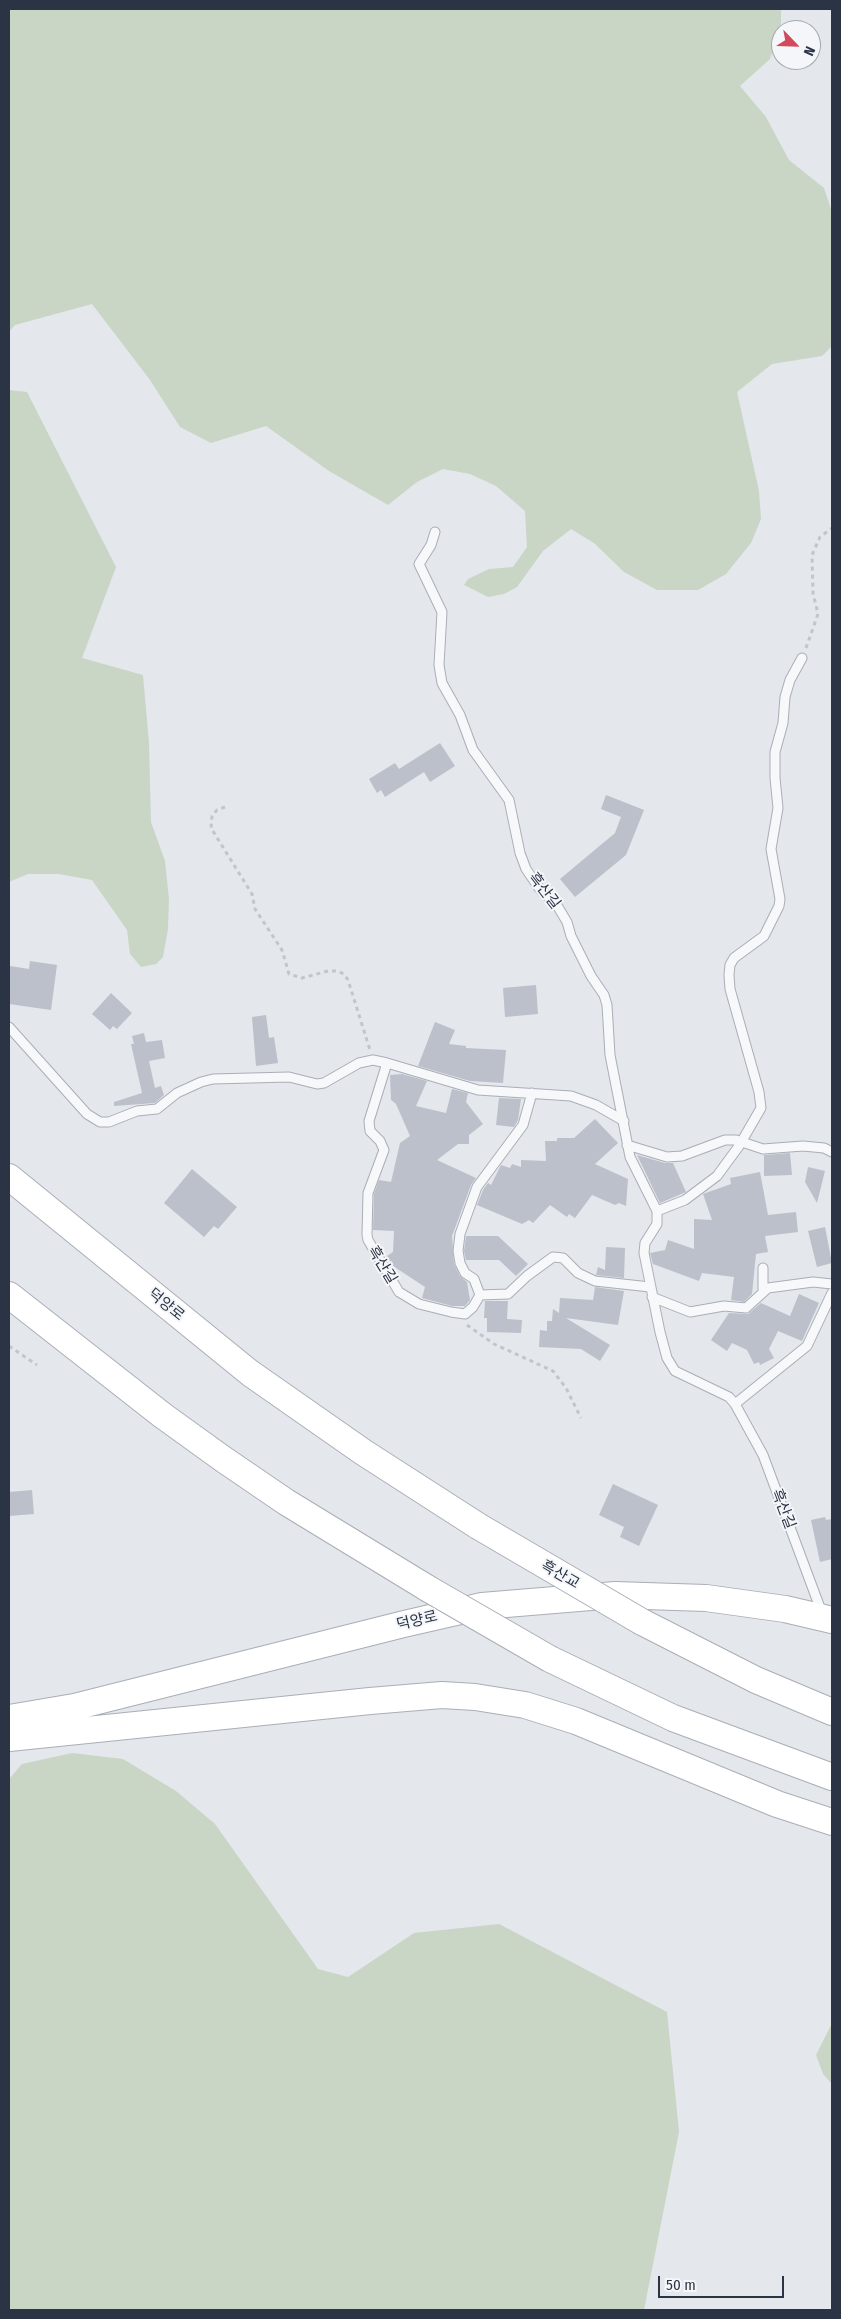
<!DOCTYPE html>
<meta charset="utf-8">
<style>
body{margin:0}
#map{position:relative;width:841px;height:2319px;overflow:hidden;background:#e4e7ec;font-family:"Fira Sans Condensed",sans-serif}
canvas{display:block}
.frame{position:absolute;inset:0;border:10px solid #2b3445;pointer-events:none}
.north{position:absolute;left:771px;top:20px;width:50px;height:50px;box-sizing:border-box;background:#f4f6f9;border:1px solid #a4a8b1;border-radius:50%;rotate:114deg;font-size:14px;font-weight:700;line-height:20px;text-align:center;color:#2b3445}
.north::after{content:'';display:block;margin:auto;width:18px;height:22px;background:#d1495b;clip-path:polygon(50% 0,100% 100%,50% 72%,0 100%)}
.scale{position:absolute;left:658px;top:2276px;width:126px;height:22px;box-sizing:border-box;border:2px solid #2b3445;border-top:0;padding-left:6px;font-size:15px;line-height:18px;white-space:nowrap;color:#2b3445;-webkit-text-stroke:4px #f4f6f9;paint-order:stroke}
</style>
<div id="map">
<canvas width="841" height="2319"></canvas>
<div class="frame"></div>
<div class="north">N</div>
<div class="scale">50 m</div>
</div>
<script>
const ctx = document.querySelector('canvas').getContext('2d');
ctx.lineJoin = 'round';
function fill(path, color) {
  ctx.fillStyle = color;
  ctx.fill(path, 'evenodd');
}
function poly(rows) {
  const path = new Path2D();
  for (const r of rows) {
    path.moveTo(r[0], r[1]);
    for (let i = 2; i < r.length; i += 2) path.lineTo(r[i], r[i + 1]);
  }
  return path;
}
function stroke(path, color, width, dash) {
  ctx.strokeStyle = color;
  ctx.lineWidth = width;
  ctx.lineCap = dash ? 'butt' : 'round';
  ctx.setLineDash(dash || []);
  ctx.stroke(path);
}
function write(font, color, halo, rows, align = 'center') {
  ctx.font = font + ' "Fira Sans Condensed","Noto Sans KR",sans-serif';
  ctx.lineWidth = 4;
  ctx.setLineDash([]);
  ctx.textBaseline = 'middle';
  ctx.strokeStyle = halo;
  ctx.fillStyle = color;
  for (const [text, x, y, turn = 0] of rows) {
    ctx.save();
    ctx.translate(x, y);
    ctx.rotate((+turn || 0) * Math.PI / 180);
    ctx.textAlign = isNaN(turn) ? turn : align;
    if (halo) ctx.strokeText(text, 0, 0);
    ctx.fillText(text, 0, 0);
    ctx.restore();
  }
}
const green = poly([
 [9,9,781,9,781,25,770,59,740,86,766,117,789,160,824,188,832,212,832,346,822,356,772,364,737,392,759,491,761,519,751,543,726,574,698,590,657,590,624,572,594,543,571,529,543,551,517,587,504,594,488,597,464,585,468,579,489,569,513,567,527,547,525,511,496,486,470,474,443,469,417,482,388,505,329,471,266,426,211,443,180,427,150,380,92,304,15,325,9,332],
 [9,390,27,392,116,567,82,658,143,675,149,743,151,822,165,861,169,899,168,929,163,957,156,964,141,967,130,954,127,930,92,880,59,874,28,874,9,882],
 [72,1753,123,1759,176,1791,215,1824,318,1969,348,1977,414,1933,499,1924,667,2012,679,2132,644,2310,9,2310,9,1779,22,1764],
 [832,2023,832,2084,823,2074,816,2055]
]);
const building = poly([
 [440,743,455,766,430,782,424,772,385,797,381,790,377,793,369,779,395,763,399,769],
 [606,795,644,810,626,855,575,897,560,879,615,833,621,817,601,809],
 [30,961,57,965,51,1010,9,1004,10,966,29,969],
 [536,985,538,1014,505,1017,503,988],
 [111,993,132,1013,117,1029,113,1026,110,1030,92,1014],
 [266,1015,269,1038,274,1037,278,1063,256,1066,252,1017],
 [435,1022,455,1030,449,1044,466,1046,466,1048,506,1050,503,1083,470,1081,418,1066],
 [144,1033,146,1042,162,1040,165,1058,149,1061,155,1088,161,1086,164,1095,155,1103,114,1106,114,1102,142,1093,131,1044,134,1044,132,1036],
 [402,1074,427,1081,416,1106,446,1113,452,1089,468,1093,466,1102,483,1124,469,1135,469,1144,458,1144,437,1160,476,1178,471,1185,452,1236,454,1264,460,1276,467,1282,470,1300,465,1306,452,1306,422,1298,425,1287,393,1266,387,1256,393,1252,394,1231,373,1230,374,1194,379,1180,391,1182,400,1143,410,1136,396,1104,391,1100,390,1075],
 [499,1098,521,1099,518,1120,514,1127,496,1125],
 [595,1119,618,1143,595,1164,628,1179,626,1206,619,1203,615,1205,592,1195,575,1218,569,1214,567,1217,550,1205,533,1223,529,1220,522,1224,477,1205,483,1190,488,1183,491,1185,501,1165,510,1168,512,1164,521,1167,521,1160,546,1161,545,1141,557,1141,557,1138,574,1138],
 [790,1153,792,1175,764,1176,764,1155],
 [637,1155,665,1163,673,1163,686,1192,660,1203],
 [808,1167,825,1171,817,1203,805,1182],
 [192,1169,237,1207,218,1229,214,1226,204,1237,164,1203],
 [760,1172,768,1215,796,1212,798,1232,765,1236,768,1252,756,1254,752,1294,744,1302,731,1300,734,1277,702,1273,699,1281,653,1264,650,1253,665,1250,668,1240,694,1249,694,1219,712,1220,703,1194,731,1184,730,1178],
 [825,1227,832,1263,817,1267,808,1231],
 [466,1236,498,1236,528,1264,516,1276,499,1260,466,1260,464,1251],
 [606,1247,625,1248,624,1278,596,1275,598,1267,605,1270],
 [595,1287,624,1291,618,1325,566,1318,610,1345,600,1361,581,1349,539,1347,540,1330,547,1331,547,1321,552,1321,553,1309,559,1313,560,1298,593,1300],
 [799,1294,819,1303,802,1341,778,1331,769,1349,774,1358,760,1365,759,1362,754,1364,747,1350,732,1343,727,1351,711,1340,729,1313,748,1314,761,1303,790,1316],
 [485,1301,508,1301,507,1319,522,1320,521,1333,487,1332,487,1318,484,1318],
 [613,1484,658,1505,639,1546,620,1537,624,1527,599,1515],
 [32,1490,34,1514,9,1516,9,1492],
 [825,1517,826,1520,832,1519,832,1559,820,1562,811,1520]
]);
const path = poly([
 [806,648,818,614,813,593,812,555,820,537,832,528],
 [225,807,217,810,212,816,211,828,252,894,255,909,282,950,289,974,302,978,328,971,337,971,344,974,348,980,370,1050],
 [467,1325,494,1344,553,1371,566,1388,581,1418],
 [9,1346,37,1365]
]);
const lane = poly([
 [435,532,431,545,419,564,442,612,439,665,442,683,460,715,473,750,509,800,520,853,526,869,539,888,558,907,567,922,571,936,591,976,604,995,607,1005,610,1055,630,1157,657,1211,657,1224,645,1243,644,1253,660,1332,667,1358,675,1371,729,1397,735,1404,763,1455,822,1613],
 [9,1027,87,1114,100,1122,109,1122,137,1111,157,1109,177,1093,201,1082,213,1079,289,1077,317,1084,324,1083,359,1063,373,1060,387,1063,478,1090,571,1096,596,1105,624,1121],
 [387,1063,369,1121,370,1131,380,1141,384,1150,368,1193,367,1235,368,1240,399,1292,419,1304,451,1312,465,1314,473,1307,480,1295,508,1294,527,1276,553,1257,563,1258,578,1273,595,1281,650,1287],
 [627,1145,667,1157,682,1156,725,1140,736,1140,763,1149,803,1146,824,1148,832,1152],
 [657,1211,685,1200,717,1176,739,1146,761,1108,759,1092,730,989,729,975,730,965,734,958,764,936,779,906,780,899,771,849,778,808,775,778,775,752,783,723,785,697,790,680,802,658],
 [763,1291,763,1268],
 [480,1295,474,1279,465,1273,460,1263,458,1251,460,1234,477,1187,523,1125,532,1093],
 [652,1297,690,1312,724,1306,746,1308,768,1288,813,1282,832,1284],
 [735,1404,807,1346,832,1293]
]);
const secondary = poly([
 [9,1177,250,1373,363,1452,478,1526],
 [9,1295,162,1415,223,1459,286,1502,427,1588],
 [642,1622,756,1680,832,1712],
 [550,1659,673,1718,832,1777],
 [9,1718,74,1707,404,1624,482,1606,615,1595,706,1598,785,1609,832,1620],
 [9,1738,370,1701,442,1695,475,1697,525,1705,576,1721,777,1804,832,1822]
]);
const secondaryBridge = poly([
 [478,1526,642,1622],
 [427,1588,550,1659]
]);
const streetNames = [
 ["흑산길",544,891,52],
 ["흑산길",382,1265,59],
 ["덕양로",166,1305,39],
 ["흑산길",783,1509,69],
 ["흑산교",560,1575,30],
 ["덕양로",417,1621,-13]
];
fill(green, '#c9d6c5');
fill(building, '#bbc0ca');
stroke(lane, '#a9aeb7', 11);
stroke(secondary, '#a9aeb7', 28);
stroke(path, '#c2c5cb', 3, [4, 4]);
stroke(lane, '#f7f8fa', 9);
stroke(secondary, '#fff', 26);
stroke(secondaryBridge, '#a9aeb7', 28, []);
stroke(secondaryBridge, '#fff', 26);
write('15px', '#2b3445', '#f4f6f9', streetNames);
</script>
